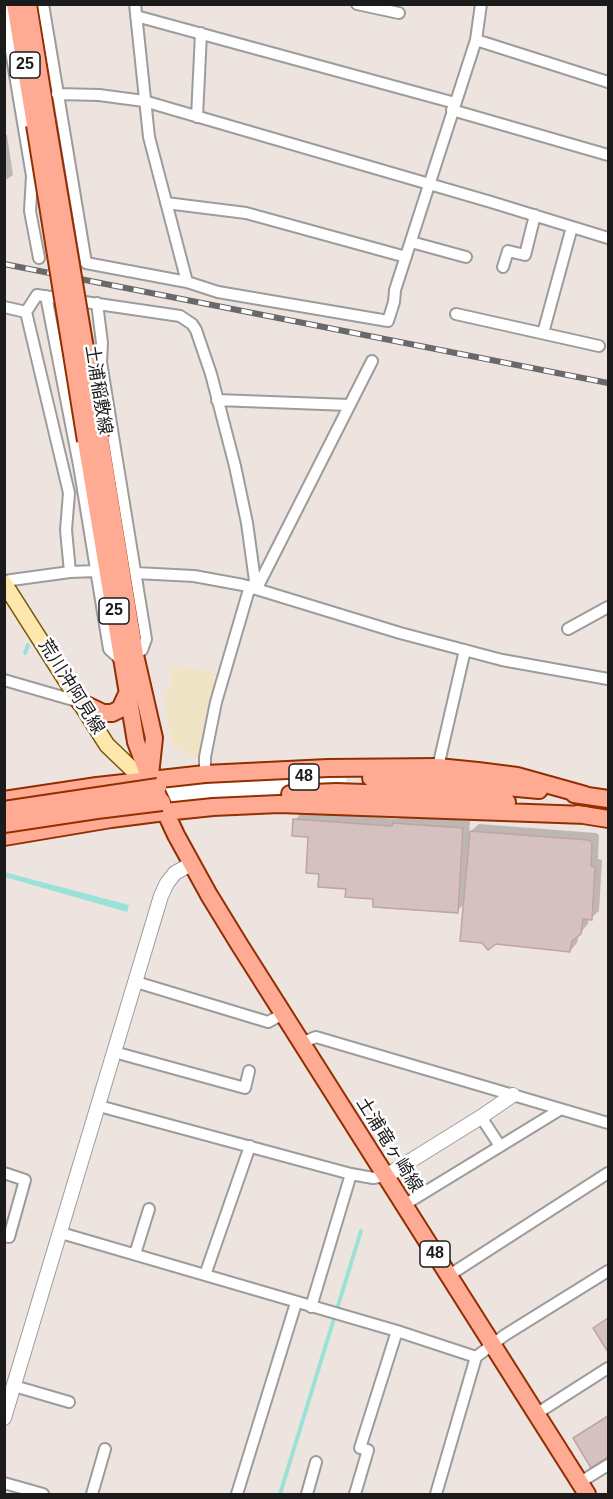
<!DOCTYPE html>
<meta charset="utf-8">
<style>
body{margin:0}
#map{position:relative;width:613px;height:1499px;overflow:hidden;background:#eee4df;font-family:Arial,sans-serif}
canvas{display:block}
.frame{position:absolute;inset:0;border:6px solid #1b1b1b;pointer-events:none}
</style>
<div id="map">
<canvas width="613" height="1499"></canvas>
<div class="frame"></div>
</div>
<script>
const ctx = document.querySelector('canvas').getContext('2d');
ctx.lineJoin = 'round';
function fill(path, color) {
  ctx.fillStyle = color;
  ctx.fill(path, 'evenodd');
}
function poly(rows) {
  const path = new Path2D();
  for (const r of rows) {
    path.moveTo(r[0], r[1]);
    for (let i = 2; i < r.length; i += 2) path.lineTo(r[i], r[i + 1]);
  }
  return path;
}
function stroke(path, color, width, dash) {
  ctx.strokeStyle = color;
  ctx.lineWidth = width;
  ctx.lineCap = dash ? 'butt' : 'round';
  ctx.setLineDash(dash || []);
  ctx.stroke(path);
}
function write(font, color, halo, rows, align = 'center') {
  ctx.font = font + ' Arial,"Noto Sans JP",sans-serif';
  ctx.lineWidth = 5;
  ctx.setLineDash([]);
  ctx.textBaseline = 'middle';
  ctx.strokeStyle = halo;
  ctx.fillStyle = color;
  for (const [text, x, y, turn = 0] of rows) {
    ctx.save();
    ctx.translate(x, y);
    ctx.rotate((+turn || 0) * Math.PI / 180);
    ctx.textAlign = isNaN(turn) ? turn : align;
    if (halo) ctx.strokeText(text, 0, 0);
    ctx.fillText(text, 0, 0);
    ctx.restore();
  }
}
const farmland = poly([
 [182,665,218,674,200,758,193,758,172,745,163,692,170,690,170,668]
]);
const water = poly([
 [4,872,129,905,127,912,5,877]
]);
const pier = poly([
 [347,771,345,800,203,804,5,802,130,784]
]);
const shadow = poly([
 [4,135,7,135,13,175,4,181],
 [302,812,398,819,402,816,470,821,469,833,479,824,596,833,599,835,598,859,602,860,599,911,591,918,589,918,588,924,579,934,577,943,570,951,465,903,457,911,375,898,321,873,310,835,295,820],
 [608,1415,608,1455,592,1466,575,1438]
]);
const stream = poly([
 [25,653,28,645],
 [280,1494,361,1231]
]);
const building = poly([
 [293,819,392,826,393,823,463,828,458,913,373,907,373,899,345,897,346,889,318,887,319,874,306,873,308,837,292,836,293,819],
 [470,831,588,840,592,842,591,866,595,867,592,920,583,919,581,934,572,941,570,952,496,944,488,950,482,943,460,941,470,831],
 [608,1318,608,1352,593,1328,608,1318],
 [608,1416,608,1457,591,1468,573,1438,608,1416]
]);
const minor = poly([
 [43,4,86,263,187,282,218,292,388,321,394,302,395,290,476,40],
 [135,4,149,137,187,282],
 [357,4,399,13],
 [481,4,476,40,608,82],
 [4,9,32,176,30,211,39,258],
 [136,16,455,103],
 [57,94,99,95,144,101,491,202,608,238],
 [452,110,608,155],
 [197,117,201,33],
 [166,203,246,213,406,257],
 [411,242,466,257],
 [503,267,508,251,525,255,535,215],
 [46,296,79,465,109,649,122,661],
 [97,303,102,343,101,362,146,639,142,650,135,655],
 [4,307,26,312],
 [456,314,599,346],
 [543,333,572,227],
 [217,400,349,405],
 [70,572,97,571],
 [136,573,194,576,243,585,400,633,502,660,608,679],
 [4,581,70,572,66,530,69,493,26,312,37,295,180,316,192,324,196,330,211,374,235,466,247,523,256,588],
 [257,588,372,361],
 [568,629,608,607],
 [4,680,80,702],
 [438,767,465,650],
 [205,774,205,757,216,702,250,586],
 [136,982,268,1022,283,1014],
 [301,1043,316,1037,608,1123],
 [114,1052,245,1088,249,1071],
 [99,1106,351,1174,373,1178,386,1176],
 [481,1117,500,1146],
 [4,1173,25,1180,9,1237,4,1236],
 [404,1205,561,1109],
 [61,1233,397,1331,476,1357,505,1335,608,1271],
 [135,1254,149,1209],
 [205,1275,250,1146],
 [448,1276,608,1173],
 [311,1307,351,1174],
 [14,1386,69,1402],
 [536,1414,608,1368],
 [4,1483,43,1494],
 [579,1483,608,1465],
 [92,1494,105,1449],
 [237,1494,296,1303],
 [307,1494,316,1462],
 [355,1494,368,1450,360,1448,397,1331],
 [436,1494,476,1357]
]);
const tertiary = poly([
 [386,1176,481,1117,513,1095],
 [4,1418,161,896,167,883,175,873,191,864]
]);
const secondary = poly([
 [4,583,107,745,132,769,150,779]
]);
const primary = poly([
 [15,4,35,125],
 [28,4,47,122],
 [100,438,135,655,154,738,150,775],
 [86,441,136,742,150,779,176,835,209,895,239,944,587,1494],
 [80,702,103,713,112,713,120,709,127,694],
 [371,778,451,782,539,790],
 [290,794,336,792,451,796,507,802],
 [574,794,608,799],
 [4,800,97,786,205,774,328,768,438,767,478,771,517,776,585,795],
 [577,814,608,819],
 [4,837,111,819,165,812,213,807,279,804,586,815]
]);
const rail = poly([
 [4,264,608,383]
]);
const primaryBridge = poly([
 [47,122,100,438],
 [35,125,86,441],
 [4,810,158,787],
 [4,824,97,810,162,802]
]);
const shields = [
 [25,65,30],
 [114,611,30],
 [304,777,30],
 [435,1254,30]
];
const shieldNames = [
 ["25",25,65],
 ["25",114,611],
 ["48",304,777],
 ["48",435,1254]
];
const streetNames = [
 ["土浦稲敷線",98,390,81],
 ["荒川沖阿見線",71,687,58],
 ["土浦竜ヶ崎線",389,1145,58]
];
fill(farmland, '#f0e4c7');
fill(water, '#9ae1d8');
fill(pier, '#fff');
fill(shadow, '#0003');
stroke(stream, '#9ae1d8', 4);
fill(building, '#d5c1bf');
stroke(building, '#c1a3a0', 1.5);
stroke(minor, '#9c9c9c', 14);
stroke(tertiary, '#9c9c9c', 16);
stroke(secondary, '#745700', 18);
stroke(primary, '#922e00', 20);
stroke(minor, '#fff', 10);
stroke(tertiary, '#fff', 14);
stroke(secondary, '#ffe6ac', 15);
stroke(primary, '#ffaa93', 16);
stroke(rail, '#696969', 6);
stroke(rail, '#fff', 4, [11]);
stroke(primaryBridge, '#922e00', 20, []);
stroke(primaryBridge, '#ffaa93', 16);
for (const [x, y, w] of shields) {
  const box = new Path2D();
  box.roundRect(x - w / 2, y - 13, w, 26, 4.5);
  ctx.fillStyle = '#fff';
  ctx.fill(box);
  stroke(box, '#1b1b1b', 1.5);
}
write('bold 16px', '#1b1b1b', null, shieldNames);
write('18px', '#1b1b1b', '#fff', streetNames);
</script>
